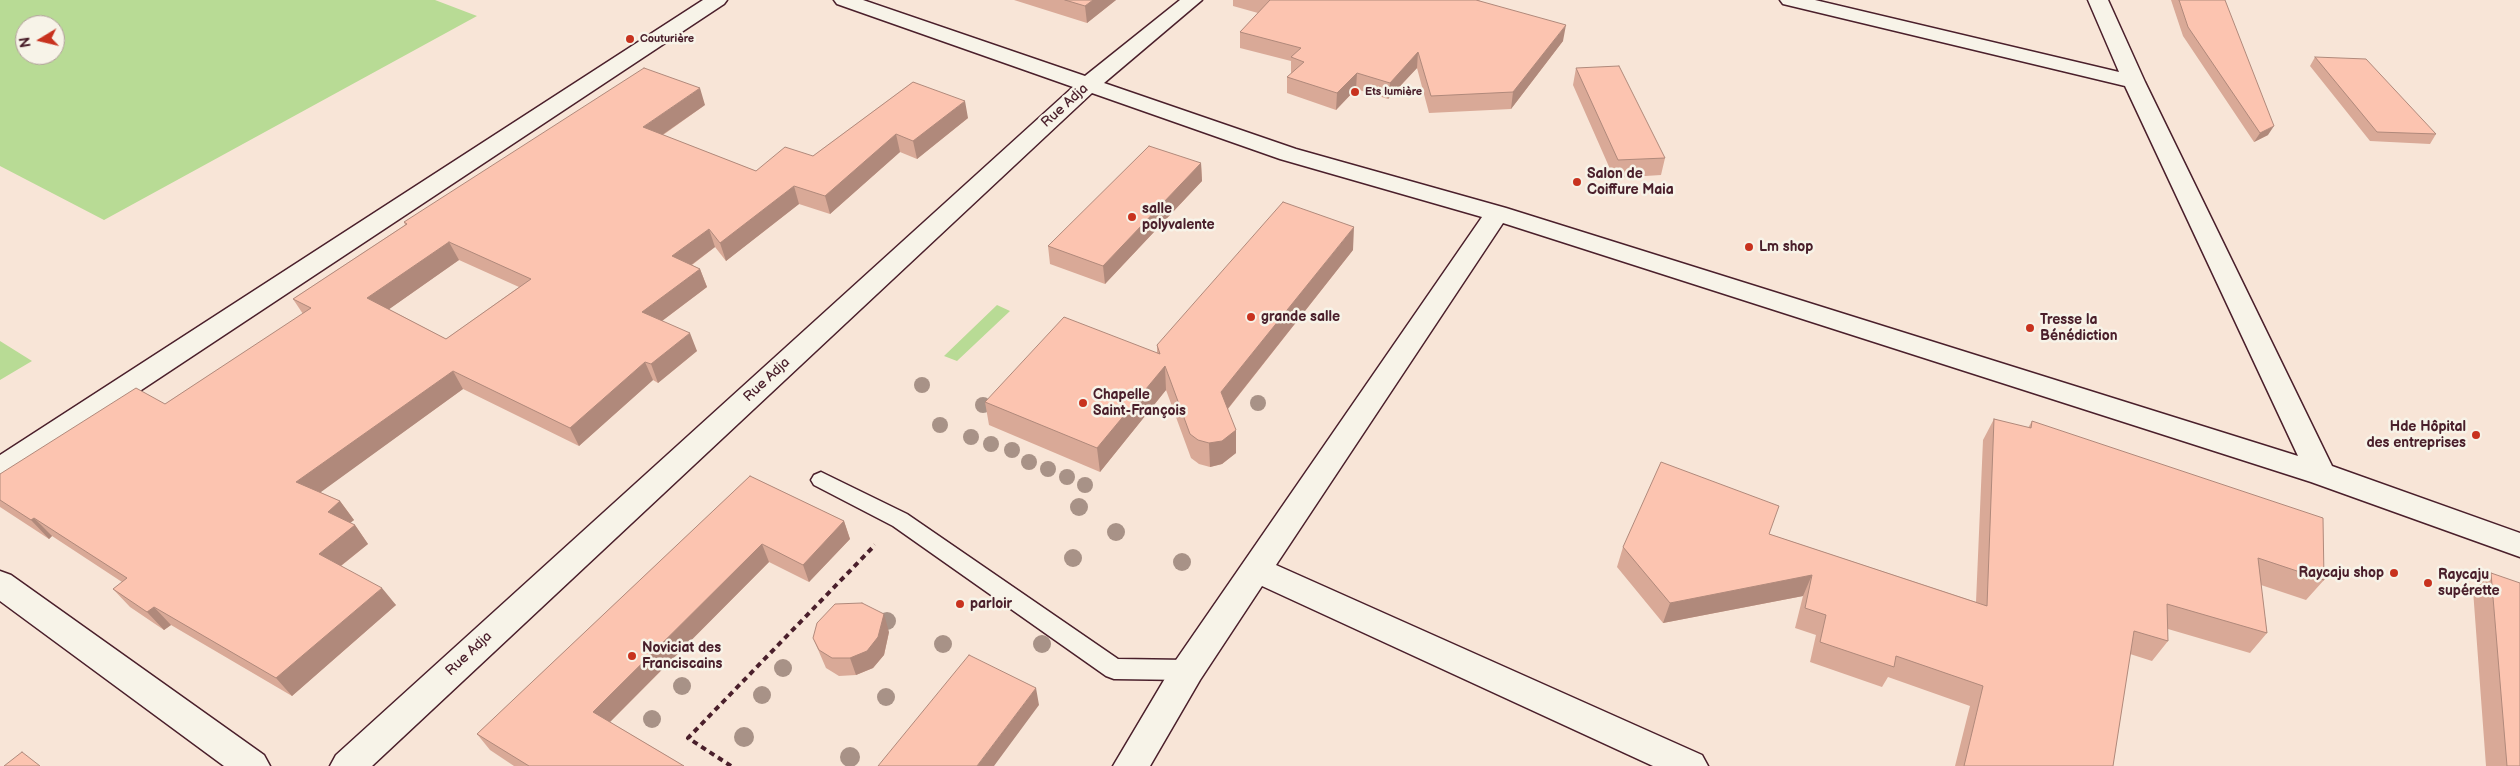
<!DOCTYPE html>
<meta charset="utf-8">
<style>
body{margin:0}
#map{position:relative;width:2520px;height:766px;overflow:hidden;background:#f8e5d7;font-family:"Balsamiq Sans",sans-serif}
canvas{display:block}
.north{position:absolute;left:15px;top:15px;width:50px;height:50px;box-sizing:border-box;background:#f7f3e8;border:1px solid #b29e9c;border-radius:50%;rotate:261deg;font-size:14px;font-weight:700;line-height:20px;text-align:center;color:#4a1f2b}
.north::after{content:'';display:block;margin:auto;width:18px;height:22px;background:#c8321e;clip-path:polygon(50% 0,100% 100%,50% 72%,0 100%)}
</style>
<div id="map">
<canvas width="2520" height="766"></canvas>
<div class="north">N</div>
</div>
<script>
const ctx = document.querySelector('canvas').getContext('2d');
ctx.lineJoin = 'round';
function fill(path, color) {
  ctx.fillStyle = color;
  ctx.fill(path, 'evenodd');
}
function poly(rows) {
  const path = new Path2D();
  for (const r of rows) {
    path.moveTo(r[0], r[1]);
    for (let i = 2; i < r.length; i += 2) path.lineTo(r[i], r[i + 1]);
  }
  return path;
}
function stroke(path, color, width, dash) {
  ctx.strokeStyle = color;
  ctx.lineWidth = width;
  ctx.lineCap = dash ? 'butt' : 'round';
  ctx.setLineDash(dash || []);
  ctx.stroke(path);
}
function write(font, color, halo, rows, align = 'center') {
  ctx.font = font + ' "Balsamiq Sans",sans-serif';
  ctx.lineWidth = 5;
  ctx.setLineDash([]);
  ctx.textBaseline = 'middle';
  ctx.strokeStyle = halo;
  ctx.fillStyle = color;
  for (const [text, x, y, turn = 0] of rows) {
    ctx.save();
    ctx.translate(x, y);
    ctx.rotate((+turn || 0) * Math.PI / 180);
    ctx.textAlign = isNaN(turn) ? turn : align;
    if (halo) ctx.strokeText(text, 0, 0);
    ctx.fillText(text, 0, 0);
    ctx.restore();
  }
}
const green = poly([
 [0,0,435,0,477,16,104,220,0,166],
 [25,25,55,25,55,55,25,55],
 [997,305,1010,311,957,361,944,356],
 [0,341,32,361,0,380]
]);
const path = poly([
 [731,766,688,738,875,545]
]);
const lane = poly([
 [821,472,907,514,1118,659,1188,660,1196,663,1199,670,1196,677,1188,680,1114,679,1106,676,893,526,814,485,811,480,814,475,821,472]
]);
const street = poly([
 [703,0,727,0,724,4,10,477,0,480,0,455,703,0],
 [834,0,863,0,1085,76,1180,0,1202,0,1104,83,1296,149,1506,208,2298,456,2125,86,1783,4,1780,0,1815,0,2119,72,2088,0,2108,0,2145,82,2332,466,2520,533,2520,557,2311,482,1503,223,1276,565,1702,755,1708,766,1653,766,1262,586,1200,680,1150,766,1113,766,1176,660,1482,217,1280,159,1092,93,372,766,330,766,336,755,1073,87,837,4,834,0],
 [0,571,11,575,264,755,270,766,224,766,0,601,0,571]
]);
const trees = [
 [922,385,8],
 [1258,403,8],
 [983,405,8],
 [940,425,8],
 [971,437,8],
 [991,444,8],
 [1012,450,8],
 [1029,462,8],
 [1048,469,8],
 [1067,477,8],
 [1085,485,8],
 [1079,507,9],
 [1116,532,9],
 [1073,558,9],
 [1182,562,9],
 [887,621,9],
 [943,644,9],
 [1042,644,9],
 [783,668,9],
 [682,686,9],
 [762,695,9],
 [886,697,9],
 [652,719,9],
 [744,737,10],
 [850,757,10]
];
const wall = poly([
 [1014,0,1116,0,1087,23],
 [1233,0,1480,0,1479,1,1563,41,1511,109,1429,113,1417,68,1388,99,1356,89,1336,110,1287,93,1287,77,1291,74,1291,61,1240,48,1240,32,1258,13,1233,6],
 [2171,0,2225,0,2268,135,2254,142,2183,36],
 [2315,57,2436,134,2430,144,2370,141,2310,66],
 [1576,68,1665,158,1661,175,1614,178,1573,85],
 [913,82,968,118,917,159,900,152,830,214,799,204,726,261,715,247,692,265,700,269,707,287,662,321,697,351,658,383,653,380,579,446,463,389,320,492,340,501,354,520,350,523,355,525,368,544,341,566,396,605,292,696,171,625,164,630,130,607,113,589,122,582,52,536,49,539,0,507,0,474,165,404,303,314,293,299,405,225,404,222,705,105,663,135,756,171,813,156],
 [459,260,519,287,446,339,389,309],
 [1201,163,1202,181,1105,284,1050,264,1048,246],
 [1353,250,1228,409,1236,453,1222,464,1210,467,1199,464,1191,458,1166,390,1100,472,989,425,985,402,1157,353,1157,345],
 [1994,419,2028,428,2032,421,2324,580,2306,600,2261,585,2267,633,2250,653,2168,629,2168,641,2152,661,2130,654,2113,766,1955,766,1970,706,1888,677,1882,687,1810,662,1816,635,1795,628,1803,596,1663,623,1617,567,1623,547,1769,534,1976,602,1983,440],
 [750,476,844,521,850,539,809,582,769,562,610,722,684,766,514,766,490,750,477,734],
 [2491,573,2520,766,2486,766,2473,590],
 [889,632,884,655,873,668,856,675,839,676,826,668,813,638]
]);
const shadedWall = poly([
 [1093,0,1116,0,1087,23,1085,6],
 [1566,25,1563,41,1511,109,1513,92],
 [1418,52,1417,68,1388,99,1390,83],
 [1357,73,1356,89,1336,110,1337,93],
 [700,88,705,105,649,144,643,127],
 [965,101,968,118,917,159,913,141],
 [2274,126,2268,135,2254,142,2260,133],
 [896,134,900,152,830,214,825,196],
 [1201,163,1202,181,1105,284,1103,266],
 [794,186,799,204,726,261,720,243],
 [1354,227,1353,250,1222,416,1221,392],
 [709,229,715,247,679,274,672,256],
 [449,242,459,260,378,317,367,298],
 [700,269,707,287,650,330,642,312],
 [690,333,697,351,658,383,651,364],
 [645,362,653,380,579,446,570,428],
 [1165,366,1166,390,1100,472,1097,448],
 [453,371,463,389,310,500,296,482],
 [1236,430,1236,453,1222,464,1210,467,1209,443],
 [340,501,354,520,341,530,328,512],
 [34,518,52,536,49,539,31,520],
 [844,521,850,539,809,582,803,565],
 [355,525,368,544,333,572,319,554],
 [762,544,769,562,603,729,593,712],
 [1812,575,1803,596,1663,623,1670,603],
 [382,588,396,605,292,696,276,678],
 [154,607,171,625,164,630,147,612],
 [884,614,889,632,884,655,873,668,856,675,850,658],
 [1036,688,1039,705,994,766,977,766]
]);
const building = poly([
 [1065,0,1093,0,1085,6,1065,0],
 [1270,0,1476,0,1566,25,1513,92,1431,96,1418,52,1390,83,1357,73,1337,93,1287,77,1304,62,1291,57,1301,48,1240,32,1270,0],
 [2179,0,2225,0,2274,126,2260,133,2188,27,2179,0],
 [2315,57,2366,59,2436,134,2377,132,2315,57],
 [1619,66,1665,158,1618,160,1576,68,1619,66],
 [644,68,700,88,643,127,756,171,785,147,813,156,913,82,965,101,913,141,896,134,825,196,794,186,720,243,709,229,672,256,700,269,642,312,690,333,651,364,645,362,570,428,453,371,296,482,340,501,328,512,355,525,319,554,382,588,276,678,154,607,147,612,113,589,127,578,34,518,31,520,0,500,0,474,136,388,165,404,311,308,293,299,407,224,404,222,644,68],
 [449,242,531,279,446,339,367,298,449,242],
 [1149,146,1201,163,1103,266,1048,246,1149,146],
 [1283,202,1354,227,1221,392,1236,430,1222,441,1209,443,1198,440,1190,434,1165,366,1097,448,985,402,1064,317,1160,354,1157,345,1283,202],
 [1994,419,2031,428,2032,421,2323,518,2324,580,2258,558,2267,633,2167,604,2168,641,2134,631,2113,766,1964,766,1983,686,1896,656,1894,667,1820,642,1826,615,1805,608,1812,575,1670,603,1623,547,1661,462,1779,506,1769,534,1987,606,1994,419],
 [750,476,844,521,803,565,762,544,593,712,684,766,529,766,477,734,750,476],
 [2491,573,2520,583,2520,766,2507,766,2491,573],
 [862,603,884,614,878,637,867,651,850,658,832,658,819,650,813,638,817,623,835,604,862,603],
 [969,655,1036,688,977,766,878,766,969,655],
 [22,752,40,766,4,766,22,752]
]);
const markers = [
 [630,39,5,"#c8321e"],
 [1355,92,5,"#c8321e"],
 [1577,182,5,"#c8321e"],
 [1132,217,5,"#c8321e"],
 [1749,247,5,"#c8321e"],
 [1251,317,5,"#c8321e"],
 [2030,328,5,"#c8321e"],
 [1083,403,5,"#c8321e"],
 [2476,435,5,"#c8321e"],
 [2394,573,5,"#c8321e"],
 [2428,583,5,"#c8321e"],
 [960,604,5,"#c8321e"],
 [632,656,5,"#c8321e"]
];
const farPoinames = [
 ["Couturière",640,39],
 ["Ets lumière",1365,92]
];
const streetNames = [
 ["Rue Adja",1065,106,-42],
 ["Rue Adja",767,380,-43],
 ["Rue Adja",469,654,-43]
];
const poiNames = [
 ["Salon de",1587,174],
 ["Coiffure Maia",1587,190],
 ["salle",1142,209],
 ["polyvalente",1142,225],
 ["Lm shop",1759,247],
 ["grande salle",1261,317],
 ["Tresse la",2040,320],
 ["Bénédiction",2040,336],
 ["Chapelle",1093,395],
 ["Saint-François",1093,411],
 ["Hde Hôpital",2466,427,"right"],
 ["des entreprises",2466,443,"right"],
 ["Raycaju shop",2384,573,"right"],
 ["Raycaju",2438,575],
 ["supérette",2438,591],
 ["parloir",970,604],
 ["Noviciat des",642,648],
 ["Franciscains",642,664]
];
fill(green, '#b8db95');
stroke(lane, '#4a1f2b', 3);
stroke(street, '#4a1f2b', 3);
stroke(path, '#4a1f2b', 4, [5.5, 4.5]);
fill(lane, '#f7f3e8');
fill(street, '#f7f3e8');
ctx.fillStyle = '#a89287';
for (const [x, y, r] of trees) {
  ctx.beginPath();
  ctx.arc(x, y, r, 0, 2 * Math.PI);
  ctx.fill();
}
fill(wall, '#d9a997');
fill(shadedWall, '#b0897b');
fill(building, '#fcc4b0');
stroke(building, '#b0897b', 1);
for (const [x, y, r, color] of markers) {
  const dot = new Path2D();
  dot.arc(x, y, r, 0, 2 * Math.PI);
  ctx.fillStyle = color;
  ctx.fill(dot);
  stroke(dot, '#f7f3e8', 2);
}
write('bold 11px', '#4a1f2b', '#f7f3e8', farPoinames, 'left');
write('14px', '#4a1f2b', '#f7f3e8', streetNames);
write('bold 14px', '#4a1f2b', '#f7f3e8', poiNames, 'left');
</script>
